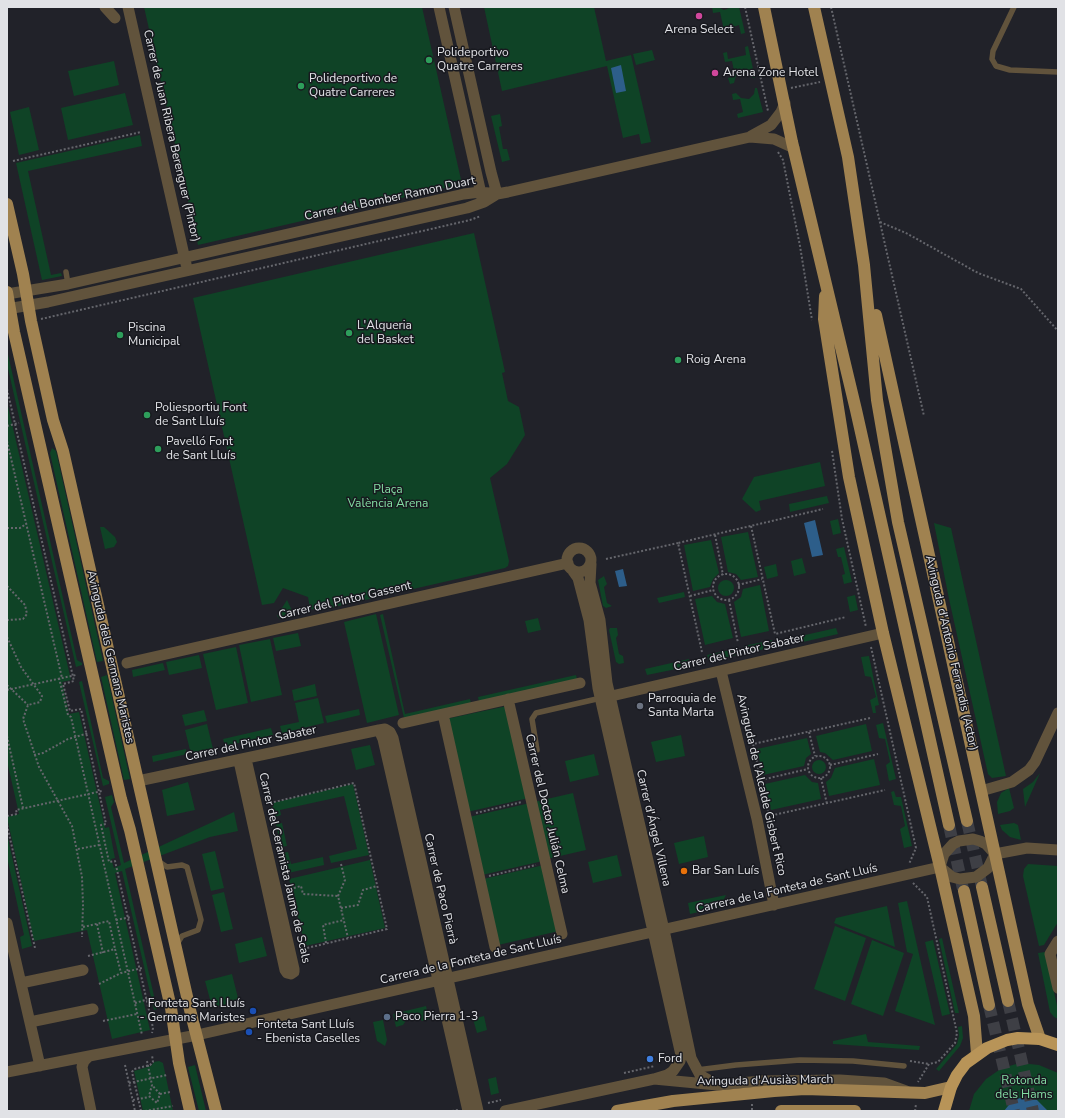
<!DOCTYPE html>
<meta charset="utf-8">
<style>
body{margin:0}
#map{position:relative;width:1065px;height:1118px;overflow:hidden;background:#212229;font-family:"Nunito Sans",sans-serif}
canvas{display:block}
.frame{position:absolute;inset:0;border:8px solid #e1e2e6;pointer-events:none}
</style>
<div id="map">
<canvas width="1065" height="1118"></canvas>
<div class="frame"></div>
</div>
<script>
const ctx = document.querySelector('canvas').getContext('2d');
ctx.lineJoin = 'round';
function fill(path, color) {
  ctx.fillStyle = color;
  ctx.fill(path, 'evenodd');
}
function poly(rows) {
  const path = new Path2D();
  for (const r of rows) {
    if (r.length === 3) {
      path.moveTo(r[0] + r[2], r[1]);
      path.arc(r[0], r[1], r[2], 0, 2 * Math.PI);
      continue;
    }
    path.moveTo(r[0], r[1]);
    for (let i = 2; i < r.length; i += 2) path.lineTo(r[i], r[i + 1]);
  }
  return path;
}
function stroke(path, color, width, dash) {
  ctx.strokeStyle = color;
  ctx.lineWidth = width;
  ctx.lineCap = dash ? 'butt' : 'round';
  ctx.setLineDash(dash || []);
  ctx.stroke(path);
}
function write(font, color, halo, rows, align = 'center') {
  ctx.font = font + ' "Nunito Sans",sans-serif';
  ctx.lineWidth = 3;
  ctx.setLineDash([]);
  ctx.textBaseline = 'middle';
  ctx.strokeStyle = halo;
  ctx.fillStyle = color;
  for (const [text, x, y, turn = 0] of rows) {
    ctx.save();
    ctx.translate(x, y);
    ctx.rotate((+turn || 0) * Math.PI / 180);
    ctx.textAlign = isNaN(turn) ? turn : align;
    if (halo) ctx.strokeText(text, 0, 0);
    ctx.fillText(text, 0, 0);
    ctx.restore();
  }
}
const green = poly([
 [144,7,422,7,462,184,198,245],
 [484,7,594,7,606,61,631,55,651,142,641,144,639,134,623,138,607,66,502,91],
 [712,7,718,7,724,10,732,7,739,7,745,33,741,34,739,25,724,30,720,12,713,13],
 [748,46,755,78,753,78,746,71,742,71,736,76,734,83,730,84,728,78,735,76,732,61,725,62,723,53,727,52,728,59,746,55,745,47],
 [652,50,655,60,636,65,633,54],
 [114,61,119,85,74,96,68,71],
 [755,88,757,88,763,112,738,118,737,114,743,112,740,99,733,100,732,94,736,93,741,98,749,99,754,94],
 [125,93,133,125,68,140,61,108],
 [29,107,39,150,19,155,10,112],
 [500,114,502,126,499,127,503,149,507,149,510,160,502,162,491,116],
 [140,135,142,146,28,171,51,275,61,273,62,276,42,280,16,163],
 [474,233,505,372,502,373,508,401,519,407,525,435,507,464,490,478,509,561,508,566,505,568,317,611,310,608,308,597,283,588,274,603,262,605,193,298],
 [7,350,77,660,82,663,82,665,76,667,7,364],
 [7,402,71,680,62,682,69,714,79,712,105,828,109,827,115,858,111,859,114,868,121,865,105,797,112,795,114,802,111,807,124,863,234,812,238,831,210,837,125,869,157,1009,154,1010,122,871,115,873,150,1030,112,1039,87,930,34,941,7,817,19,814,7,761],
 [52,448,56,451,103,661,97,662,50,453],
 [820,462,825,486,759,501,761,510,756,512,742,499,754,477],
 [827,496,829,503,790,512,789,504],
 [838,519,841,533,833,535,830,521],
 [934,523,951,528,1006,776,992,778,988,774,949,599],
 [100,527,104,527,115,537,117,542,114,547,105,549],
 [748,532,758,577,741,580,736,574,728,572,721,537],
 [711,540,719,573,713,579,710,587,693,591,684,545],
 [844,547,852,582,844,584,842,575,845,574,841,557,838,557,836,549],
 [802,558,806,573,794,576,791,561],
 [776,564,778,576,767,579,764,567],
 [604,576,607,584,604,587,607,603,612,606,606,608,603,606,598,580],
 [726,588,8],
 [760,585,769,631,741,637,734,602,741,597,743,589],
 [684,592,685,597,659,603,657,598],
 [855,595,858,610,850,612,847,597],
 [712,596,717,602,725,604,733,638,705,645,695,599],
 [287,600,294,615,280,619,277,616],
 [376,614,399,715,367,723,344,622],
 [383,614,405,714,470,699,471,703,404,718,380,615],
 [538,618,541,630,528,633,525,621],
 [610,628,617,628,618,635,616,638,619,654,623,656,624,663,619,664,616,662,609,630],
 [836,628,838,634,794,644,792,638],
 [298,633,301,646,276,651,273,638],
 [270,639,282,695,251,702,239,645],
 [772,640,774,647,746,653,744,646],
 [236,647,248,703,216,710,203,654],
 [735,649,736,655,709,661,707,655],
 [199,655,202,668,169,675,166,662],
 [869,656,879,705,875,706,876,713,873,713,870,700,876,697,871,677,865,676,861,657],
 [689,659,691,666,647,675,645,669],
 [163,663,165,670,133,677,132,670],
 [107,675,130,779,124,780,101,677],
 [576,675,577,679,479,702,478,697],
 [82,681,103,778,109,781,109,784,103,786,79,682],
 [315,684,317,696,294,701,292,690],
 [318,698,324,723,282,733,280,726,299,722,295,703],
 [507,706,529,798,467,812,446,719],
 [359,709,360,715,327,723,325,716],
 [204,710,207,721,185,726,182,715],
 [883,723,896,779,889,781,886,765,890,762,885,739,879,738,876,725],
 [207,724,213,749,191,754,185,730],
 [866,724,872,751,833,760,825,753,820,752,816,736],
 [271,728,273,735,225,746,223,739],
 [681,735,685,756,656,762,651,742],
 [807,738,811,754,806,758,804,766,763,775,757,749],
 [370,745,375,765,356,770,351,749],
 [186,749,187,754,153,762,152,756],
 [594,754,599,775,570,782,565,761],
 [874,759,880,785,829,796,826,782,831,778,835,768],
 [819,767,7],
 [1040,773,1025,807,1023,789,1033,782],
 [805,775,812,782,818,783,821,799,771,810,765,784],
 [188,782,195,810,167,816,162,790],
 [353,784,369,855,331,863,329,856,357,849,344,796,280,810,281,815,275,817,272,803],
 [1009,788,1014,808,1010,811,998,814,997,802,1001,793],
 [894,791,896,797,901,797,912,846,904,848,900,829,905,826,901,806,894,805,891,792],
 [573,793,586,850,547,859,534,802],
 [530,803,543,861,482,875,469,817],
 [282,823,287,846,281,847,276,824],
 [1014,823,1018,825,1021,840,1010,837,1002,830,1000,825],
 [7,834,32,946,22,949,20,937,24,935,7,857],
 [704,836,708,857,679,864,674,843],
 [215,851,224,888,211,891,202,854],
 [288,852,291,864,323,857,324,865,288,873,283,853],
 [617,855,622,876,593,883,588,862],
 [370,860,385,928,305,946,289,879],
 [1028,864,1058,866,1058,922,1044,945,1039,946,1023,876,1024,869],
 [544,865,559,931,498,945,483,879],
 [224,892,233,929,221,932,212,895],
 [726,895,720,907,690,914,688,903],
 [907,901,935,1025,895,1011,913,954,907,952,898,903],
 [887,906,895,947,834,923,836,918],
 [835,926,866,938,845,1001,814,989],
 [262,937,267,956,239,963,235,944],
 [942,938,959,1013,955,1013,939,939],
 [872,940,904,953,883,1016,851,1004],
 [933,940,950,1014,942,1016,925,942],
 [1045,952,1058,1010,1058,1019,1054,1017,1050,1012,1038,953],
 [232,974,239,1002,212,1007,205,981],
 [426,1006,429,1019,422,1021,417,1016,409,1016,403,1025,396,1027,393,1014],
 [484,1016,487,1030,477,1033,473,1019],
 [383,1020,387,1040,385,1046,377,1041,373,1022],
 [962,1026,963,1038,960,1046,939,1071,936,1069,957,1044,959,1036,958,1027],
 [866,1034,868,1042,920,1046,919,1050,833,1044,833,1041],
 [159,1061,163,1063,173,1111,143,1111,134,1071,151,1066,154,1062],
 [1020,1063,1039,1065,1058,1073,1058,1111,969,1111,974,1094,986,1079,1002,1068],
 [195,1065,206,1111,199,1111,188,1067],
 [496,1077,499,1093,491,1095,488,1079]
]);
const water = poly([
 [621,65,626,91,616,93,611,68],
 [815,520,823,555,812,557,804,523],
 [623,569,627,586,619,587,615,571],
 [1028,1097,1037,1100,1048,1111,1004,1111,1012,1101,1020,1098]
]);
const primaryTunnel = poly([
 [967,821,982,887],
 [949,825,963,889],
 [1008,1001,1033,1111],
 [989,1005,1014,1111]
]);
const path = poly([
 [745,7,768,111],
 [831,7,924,416],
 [791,88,820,82],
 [778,152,783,160,800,246,812,320],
 [13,161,141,132],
 [880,222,906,233,978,273,1021,289,1058,331],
 [41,319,470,220,481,216],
 [7,389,74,681,63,684,70,711,81,709,106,824,101,825,109,862,115,861,153,1028,152,1033],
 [7,426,19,423],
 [7,441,62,678],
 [832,451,842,519,866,627],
 [7,517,7,527],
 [751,526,775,634,846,617],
 [7,528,20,528,26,524],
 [715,535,723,575],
 [606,559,678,543],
 [726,587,13],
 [738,585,762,579],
 [7,586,25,605,27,614,23,619,7,620],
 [690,596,713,590],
 [729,600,738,643],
 [7,637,21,667,42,696,40,702,28,705,23,719,39,767,72,826,82,877,83,905,82,937],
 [871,647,916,848,909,864],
 [702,652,678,543,823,509],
 [59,678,68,715,71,717,142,1035],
 [7,685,28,705],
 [7,690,76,675],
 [870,718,753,744,769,816,885,790],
 [809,732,815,756],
 [7,736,23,808],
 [34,755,43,753,68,739,89,733],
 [819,767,11],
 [830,765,878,754],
 [821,778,827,804],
 [761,780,808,769],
 [270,803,354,783,387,929,303,949],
 [476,813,522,802],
 [7,816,17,814,16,810,102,791],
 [7,825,35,948],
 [78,849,99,845],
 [341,864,345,880,338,896,348,938],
 [489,876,536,865],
 [913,883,927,897,957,1033,955,1043,938,1062,929,1064,918,1082],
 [290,889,301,886,303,894,338,896],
 [341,908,358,905,363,890,377,886],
 [116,920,131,917],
 [97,924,103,953],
 [83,927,109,921,115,949],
 [326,943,323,925,344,920],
 [88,956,115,949,121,973],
 [99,984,121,973,142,968],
 [135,1003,149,999],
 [103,1021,137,1014],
 [147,1061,152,1085,149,1096,157,1103,160,1094,152,1085],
 [910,1061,929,1064],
 [125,1065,135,1111],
 [624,1073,655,1066],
 [129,1083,167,1075],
 [160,1094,170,1092],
 [133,1100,149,1097],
 [488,1103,501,1100],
 [752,1104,752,1111],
 [141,1111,132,1072,134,1069,150,1065,153,1062,152,1055],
 [145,1111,173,1106],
 [452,1111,458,1110],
 [915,1111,916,1104]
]);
const lane = poly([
 [1014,7,993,51,992,59,996,66,1010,70,1058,72],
 [66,272,68,284],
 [537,750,532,719,536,713,601,698],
 [158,861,167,867,182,865,187,867,201,920,198,930,182,936,177,944],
 [697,1070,736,1065,800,1060,853,1061,904,1066]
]);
const street = poly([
 [105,7,115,18],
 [128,7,186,264],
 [439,7,482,198],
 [454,7,491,172,497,194],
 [751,136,771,125,781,112,785,103],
 [7,294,68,284,464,194,480,192,497,194,508,192,750,137,774,139,794,148],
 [7,309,48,302,467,208,484,202,497,194],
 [579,560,12],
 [591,564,590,583,600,620,607,683,664,930,691,1058,700,1075,717,1085],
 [573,571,578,578,589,620,598,688,681,1055,680,1061,673,1071,667,1075,654,1079],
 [127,663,568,563],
 [721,671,757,819,774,905],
 [603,698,883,633],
 [508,699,562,934],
 [443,714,495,947],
 [403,723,580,683],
 [379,730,383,739,468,1111],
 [239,761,285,970,287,973,291,974,294,972,294,969,246,759],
 [138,781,379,730,385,729,390,732,393,738,478,1111],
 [981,791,1012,782,1029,770,1035,762,1058,713],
 [995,854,1027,848,1058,850],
 [940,867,944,854,953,844,959,841,973,839,980,841,986,844,995,854],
 [940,867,952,877,960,879,976,877,988,868,995,854],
 [7,923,40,1066],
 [1058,941,1050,954,1058,988],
 [21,983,83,970],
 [30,1022,93,1009],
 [89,1056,84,1061,82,1067,91,1111],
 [7,1072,197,1035,940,867],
 [505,1111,654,1079,717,1085,762,1081,840,1080,884,1083,906,1091]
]);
const primary = poly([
 [764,7,792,142,856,410,949,825],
 [814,7,848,157,864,265,877,400,898,522,967,821],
 [7,204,23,274,31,321,53,420,63,451,191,1014,216,1111],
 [7,292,14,332,121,799,130,830,171,1008,179,1063,190,1111],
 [825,296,824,319,849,477,883,633,940,867,974,1016,977,1054],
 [876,315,1028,1004,1040,1039],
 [982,887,1008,1001],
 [964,891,989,1005],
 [617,1111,673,1101,774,1091,805,1089,925,1093,951,1087],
 [781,1111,855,1111]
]);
const highway = poly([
 [944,1111,951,1087,957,1075,966,1063,987,1048,1007,1040,1018,1038,1040,1039,1058,1045]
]);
const markers = [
 [699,16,4,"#d1479c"],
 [429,60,4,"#2e9e5b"],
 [715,73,4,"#d1479c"],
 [301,86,4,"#2e9e5b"],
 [349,333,4,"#2e9e5b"],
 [120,335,4,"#2e9e5b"],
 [678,360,4,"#2e9e5b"],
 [147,415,4,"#2e9e5b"],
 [158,449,4,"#2e9e5b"],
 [640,706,4,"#6b7280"],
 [684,871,4,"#e8710a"],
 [253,1011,4,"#1a4fb4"],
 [387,1017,4,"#5c6f8a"],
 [249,1032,4,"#1a4fb4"],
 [650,1059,4,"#3f7fe0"]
];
const poiNames = [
 ["Arena Select",699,30,"center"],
 ["Polideportivo",437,53],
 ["Quatre Carreres",437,67],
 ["Arena Zone Hotel",723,73],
 ["Polideportivo de",309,79],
 ["Quatre Carreres",309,93],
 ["L'Alqueria",357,326],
 ["del Basket",357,340],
 ["Piscina",128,328],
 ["Municipal",128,342],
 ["Roig Arena",686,360],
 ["Poliesportiu Font",155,408],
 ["de Sant Lluís",155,422],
 ["Pavelló Font",166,442],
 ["de Sant Lluís",166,456],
 ["Parroquia de",648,699],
 ["Santa Marta",648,713],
 ["Bar San Luís",692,871],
 ["Fonteta Sant Lluís",245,1004,"right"],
 ["- Germans Maristes",245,1018,"right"],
 ["Paco Pierra 1-3",395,1017],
 ["Fonteta Sant Lluís",257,1025],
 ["- Ebenista Caselles",257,1039],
 ["Ford",658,1059]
];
const streetNames = [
 ["Carrer de Juan Ribera Berenguer (Pintor)",171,136,77],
 ["Carrer del Bomber Ramon Duart",390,199,-12],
 ["Carrer del Pintor Gassent",345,601,-13],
 ["Carrer del Pintor Sabater",739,653,-13],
 ["Avinguda d'Antonio Ferrandis (Actor)",951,653,77],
 ["Avinguda dels Germans Maristes",110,657,77],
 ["Carrer del Pintor Sabater",251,744,-12],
 ["Avinguda de l'Alcalde Gisbert Rico",761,785,77],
 ["Carrer del Doctor Julián Celma",547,814,77],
 ["Carrer d'Ángel Villena",653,828,77],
 ["Carrer del Ceramista Jaume de Scals",284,868,77],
 ["Carrer de Paco Pierrà",440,889,77],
 ["Carrera de la Fonteta de Sant Lluís",787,889,-13],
 ["Carrera de la Fonteta de Sant Lluís",471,960,-13],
 ["Avinguda d'Ausiàs March",765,1081,-1]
];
const parkNames = [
 ["Plaça",388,490],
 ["València Arena",388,504],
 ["Rotonda",1024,1081],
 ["dels Hams",1024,1095]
];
fill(green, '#0f4326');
fill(water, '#2d5e8a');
stroke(primaryTunnel, '#3e3f45', 12, [12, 6]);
stroke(path, '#65666c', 2, [2, 2]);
stroke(lane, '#61533c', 5.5);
stroke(street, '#61533c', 11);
stroke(primary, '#a08250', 12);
stroke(highway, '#b89458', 12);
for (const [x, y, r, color] of markers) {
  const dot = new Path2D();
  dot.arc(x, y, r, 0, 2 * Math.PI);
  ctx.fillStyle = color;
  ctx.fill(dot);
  stroke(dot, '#18191f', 1.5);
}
write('12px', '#e1e2e6', '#18191f', poiNames, 'left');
write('12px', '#e1e2e6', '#18191f', streetNames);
write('12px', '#84dea4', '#18191f', parkNames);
</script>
